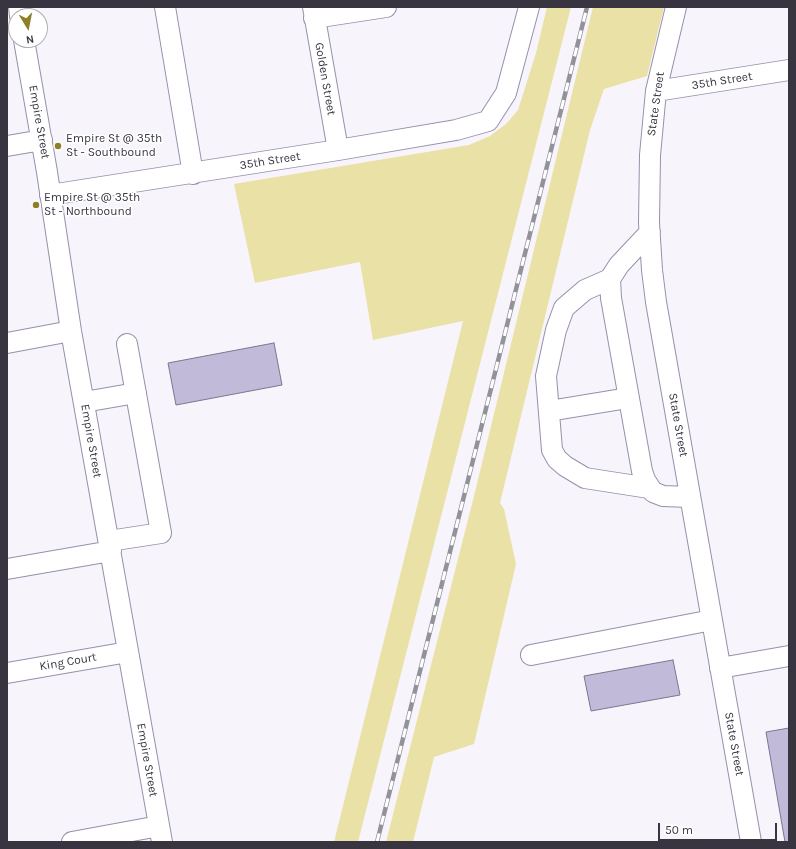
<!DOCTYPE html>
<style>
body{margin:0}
#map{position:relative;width:796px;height:849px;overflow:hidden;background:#f7f5fb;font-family:Karla,sans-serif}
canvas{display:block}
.frame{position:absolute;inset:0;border:8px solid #383541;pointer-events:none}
.north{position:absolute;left:8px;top:8px;width:40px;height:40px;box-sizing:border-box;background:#fff;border:1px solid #afaeb3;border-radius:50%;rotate:170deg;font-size:11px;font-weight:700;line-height:16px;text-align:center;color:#383541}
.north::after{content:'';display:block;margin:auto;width:14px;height:18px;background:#8d8027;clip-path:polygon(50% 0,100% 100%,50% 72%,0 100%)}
.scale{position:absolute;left:658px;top:823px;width:119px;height:18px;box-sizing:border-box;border:2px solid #383541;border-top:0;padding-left:5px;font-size:12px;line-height:14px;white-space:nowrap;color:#383541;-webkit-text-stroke:3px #fff;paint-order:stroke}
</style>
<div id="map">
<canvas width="796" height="849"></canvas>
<div class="frame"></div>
<div class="north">N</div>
<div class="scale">50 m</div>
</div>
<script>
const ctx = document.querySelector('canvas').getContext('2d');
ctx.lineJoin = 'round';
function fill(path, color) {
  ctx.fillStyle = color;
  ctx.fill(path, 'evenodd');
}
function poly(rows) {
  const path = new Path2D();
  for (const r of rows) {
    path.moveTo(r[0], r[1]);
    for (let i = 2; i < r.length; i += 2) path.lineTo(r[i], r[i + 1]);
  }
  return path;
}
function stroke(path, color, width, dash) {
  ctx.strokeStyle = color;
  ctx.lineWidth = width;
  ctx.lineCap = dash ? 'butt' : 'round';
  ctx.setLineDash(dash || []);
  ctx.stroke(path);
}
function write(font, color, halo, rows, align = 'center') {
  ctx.font = font + ' Karla,sans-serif';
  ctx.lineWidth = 3;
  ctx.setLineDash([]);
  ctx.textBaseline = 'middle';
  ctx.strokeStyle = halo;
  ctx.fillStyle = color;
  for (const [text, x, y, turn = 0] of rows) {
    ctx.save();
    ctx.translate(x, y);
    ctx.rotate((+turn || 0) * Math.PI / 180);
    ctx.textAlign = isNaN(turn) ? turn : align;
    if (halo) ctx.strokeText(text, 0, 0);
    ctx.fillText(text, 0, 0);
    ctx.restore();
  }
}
const green = poly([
 [547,7,571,7,358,842,334,842,463,321,373,340,360,262,255,283,234,184,469,145,490,136,507,123,518,110,536,53],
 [593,7,664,7,647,76,604,89,590,130,500,503,504,509,516,564,474,744,434,757,413,842,386,842,474,496]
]);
const building = poly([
 [274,343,282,385,176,405,168,363,274,343],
 [673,660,680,695,591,711,584,676,673,660],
 [789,728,789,842,785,842,766,732,789,728]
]);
const minor = poly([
 [19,7,20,16],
 [165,7,193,174],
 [313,7,338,150],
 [676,7,656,91,650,155,649,223,652,270,656,302,751,842],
 [314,18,386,7],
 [24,40,47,172,71,331,162,842],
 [656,91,789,70],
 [7,146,42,140],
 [50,195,338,150,456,130,488,121,506,93,529,7],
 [650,232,619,265,610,279,611,298,642,471,645,480,653,492,663,496,690,497],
 [610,279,585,290,564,308,556,330,546,376,552,450,557,459,565,466,585,478,649,488],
 [7,343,71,331],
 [84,402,136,393],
 [549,411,628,398],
 [109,541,161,533,127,344],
 [7,569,111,551],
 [531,655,712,620],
 [720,668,789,656],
 [7,673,128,652],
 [72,842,159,826]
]);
const rail = poly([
 [377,842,587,7]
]);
const markers = [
 [58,146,4,"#8d8027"],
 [36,205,4,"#8d8027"]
];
const streetNames = [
 ["Golden Street",325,79,80],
 ["35th Street",722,81,-9],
 ["State Street",656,104,-82],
 ["Empire Street",39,122,80],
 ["35th Street",270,161,-9],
 ["State Street",678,425,80],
 ["Empire Street",91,441,80],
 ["King Court",68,662,-10],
 ["State Street",734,744,80],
 ["Empire Street",147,760,80]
];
const poiNames = [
 ["Empire St @ 35th",66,139],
 ["St - Southbound",66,153],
 ["Empire St @ 35th",44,198],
 ["St - Northbound",44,212]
];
fill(green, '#e9e1a6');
fill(building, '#c1bad8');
stroke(building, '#7c7590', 1);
stroke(minor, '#9690ac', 22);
stroke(minor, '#fff', 20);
stroke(rail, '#93919a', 4.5);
stroke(rail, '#fff', 3, [9]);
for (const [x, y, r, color] of markers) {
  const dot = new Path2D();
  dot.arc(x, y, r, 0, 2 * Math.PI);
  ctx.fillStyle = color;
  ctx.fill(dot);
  stroke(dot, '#fff', 1.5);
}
write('12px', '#383541', '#fff', streetNames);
write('12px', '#383541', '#fff', poiNames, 'left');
</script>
